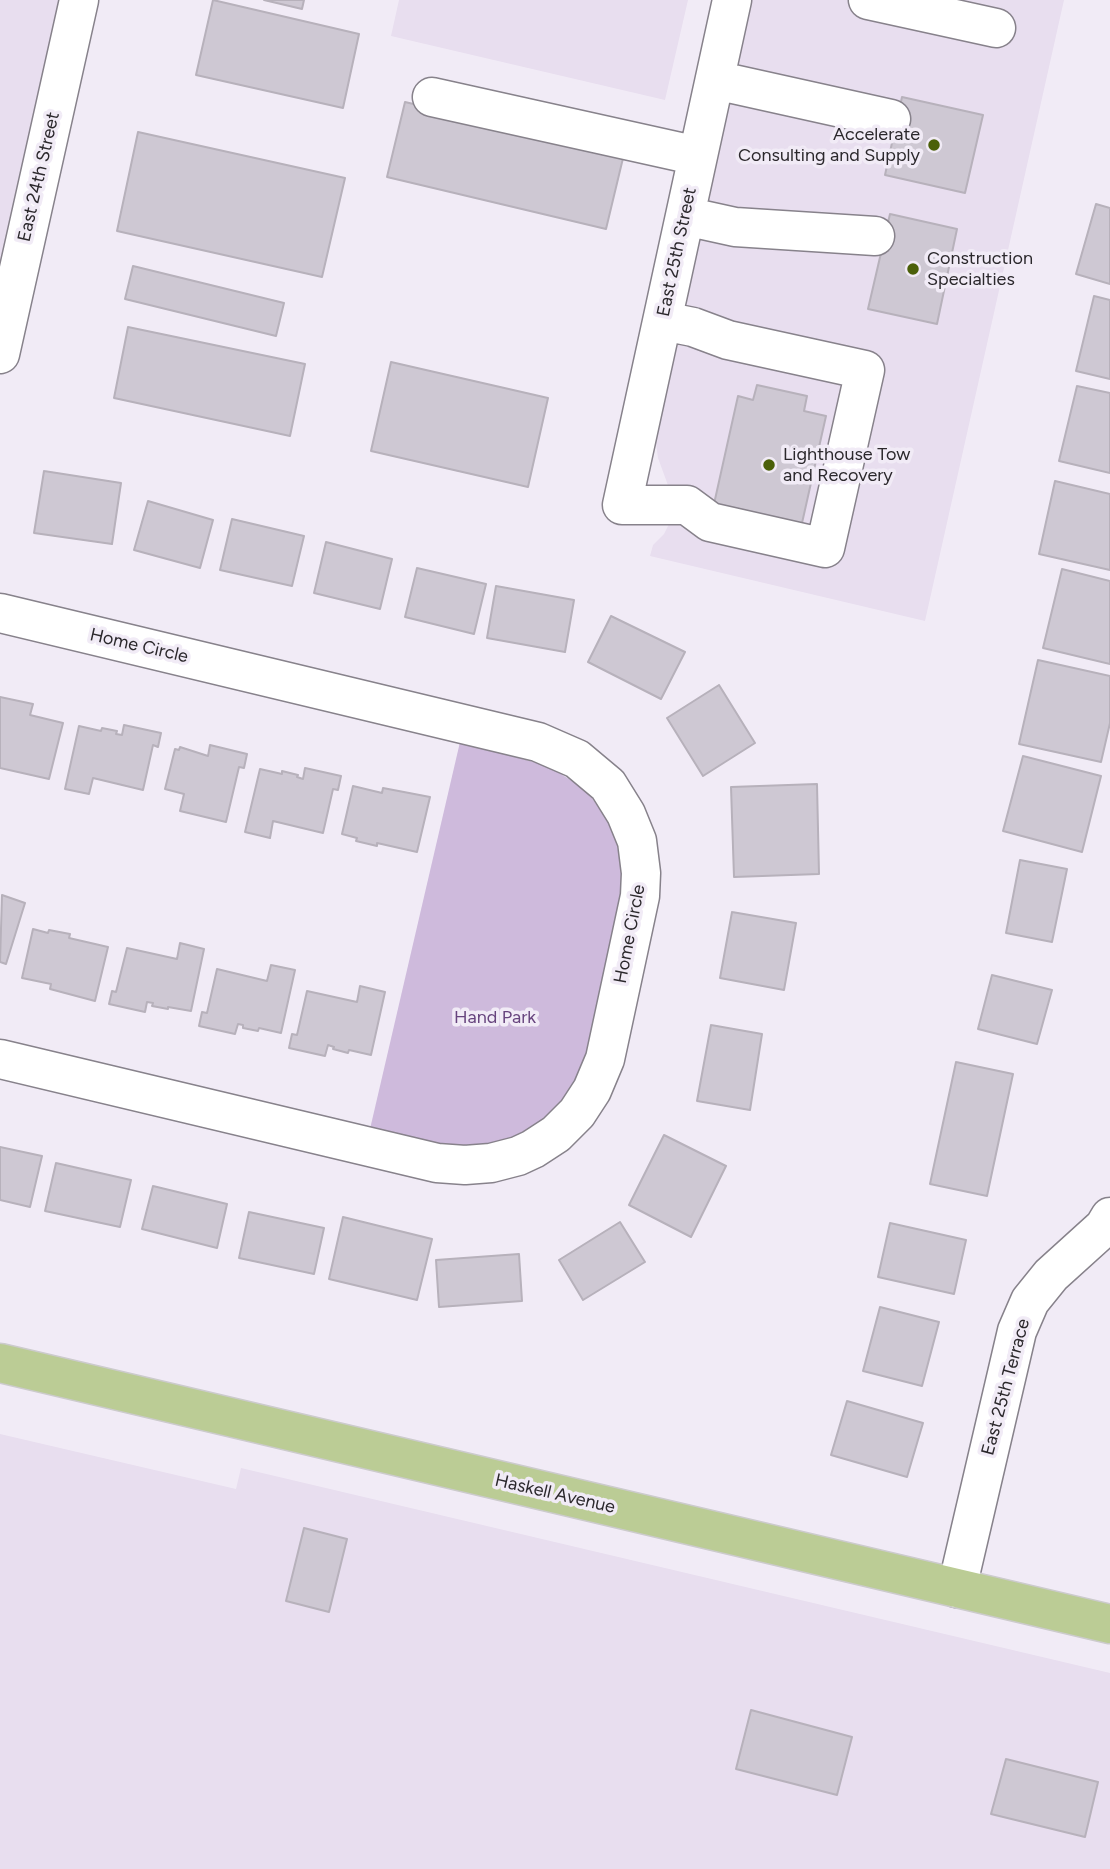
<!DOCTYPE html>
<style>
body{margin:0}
canvas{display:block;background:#f1ebf6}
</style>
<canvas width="1110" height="1869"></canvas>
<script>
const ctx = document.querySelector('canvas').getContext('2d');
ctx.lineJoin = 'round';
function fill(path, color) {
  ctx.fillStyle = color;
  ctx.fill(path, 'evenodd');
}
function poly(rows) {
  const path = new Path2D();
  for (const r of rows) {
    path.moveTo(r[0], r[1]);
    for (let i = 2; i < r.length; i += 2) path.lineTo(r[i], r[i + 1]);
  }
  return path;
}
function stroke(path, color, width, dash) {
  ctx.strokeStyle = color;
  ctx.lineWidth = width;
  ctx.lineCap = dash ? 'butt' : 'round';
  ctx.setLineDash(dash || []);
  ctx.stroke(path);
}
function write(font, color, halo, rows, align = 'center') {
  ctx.font = font + ' Figtree,sans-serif';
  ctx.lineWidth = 7;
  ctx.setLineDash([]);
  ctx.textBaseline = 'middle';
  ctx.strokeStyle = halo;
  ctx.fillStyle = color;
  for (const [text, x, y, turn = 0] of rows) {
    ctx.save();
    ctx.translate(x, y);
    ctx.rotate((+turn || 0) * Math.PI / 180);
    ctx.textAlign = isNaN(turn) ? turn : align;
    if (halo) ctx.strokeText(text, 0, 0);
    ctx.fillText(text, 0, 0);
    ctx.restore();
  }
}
const built = poly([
 [0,0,61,0,0,267],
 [399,0,688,0,665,100,391,36],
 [751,0,1064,0,925,621,650,556,653,545,664,534,671,520,669,488,658,458,655,436],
 [0,1434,236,1489,241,1468,1110,1673,1110,1869,0,1869]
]);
const green = poly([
 [460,742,548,766,580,786,592,798,610,825,616,840,622,872,622,887,588,1047,576,1080,557,1107,535,1126,505,1141,474,1146,439,1145,370,1129]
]);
const building = poly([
 [213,0,359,34,343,108,196,75,213,0],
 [264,0,304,0,302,9,264,0],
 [902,97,983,115,965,193,885,175,902,97],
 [405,102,624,154,606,229,387,177,405,102],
 [138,132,345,178,322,277,117,231,138,132],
 [1096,204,1110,208,1110,284,1076,274,1096,204],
 [890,214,957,229,937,324,868,309,890,214],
 [133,266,284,303,276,336,125,299,133,266],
 [1094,296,1110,300,1110,379,1076,371,1094,296],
 [128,327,305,364,290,436,114,398,128,327],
 [391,362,548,398,528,487,371,451,391,362],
 [757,385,807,396,804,411,826,416,800,532,712,513,738,396,753,400,757,385],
 [1077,386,1110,393,1110,473,1059,461,1077,386],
 [44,471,121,483,112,544,34,533,44,471],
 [1055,481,1110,494,1110,570,1039,554,1055,481],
 [148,501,213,520,200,568,134,550,148,501],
 [232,519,304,536,292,586,220,570,232,519],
 [326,542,392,559,380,609,314,593,326,542],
 [417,568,486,584,474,634,405,617,417,568],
 [1062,569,1110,581,1110,664,1043,648,1062,569],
 [496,586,574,600,565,652,487,638,496,586],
 [611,616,685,652,661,699,588,662,611,616],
 [1038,660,1110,676,1110,723,1101,762,1019,744,1038,660],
 [719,685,755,743,703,776,667,718,719,685],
 [0,697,33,704,30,715,63,723,49,779,0,768,0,697],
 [124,725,161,733,158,747,153,745,143,790,93,778,89,794,65,789,79,726,101,731,102,728,117,731,116,734,122,735,124,725],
 [210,745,247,754,244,768,239,767,226,822,180,811,184,794,165,789,175,749,179,750,180,747,208,756,210,745],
 [1023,756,1101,776,1082,852,1003,831,1023,756],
 [305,768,341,776,338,790,333,789,323,833,273,821,270,838,245,832,260,769,282,774,282,771,298,775,297,777,303,779,305,768],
 [817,784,819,874,734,877,731,787,817,784],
 [353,786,382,793,383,788,430,797,417,852,377,843,377,846,356,841,357,838,342,834,353,786],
 [1020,860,1067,869,1052,942,1006,933,1020,860],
 [2,895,25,903,6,964,0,962,2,895],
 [732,912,796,923,784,990,720,978,732,912],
 [33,929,48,933,49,930,70,934,69,938,108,947,95,1001,50,989,51,984,22,978,33,929],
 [180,943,204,949,191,1011,168,1007,168,1009,152,1006,153,1003,147,1002,145,1012,109,1004,112,991,116,992,127,948,177,959,180,943],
 [271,965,295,970,281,1033,259,1028,258,1031,243,1028,243,1025,238,1024,235,1034,199,1026,202,1012,207,1013,217,969,267,981,271,965],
 [992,975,1052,990,1037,1044,978,1029,992,975],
 [360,986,385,992,371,1055,349,1050,348,1053,333,1049,334,1047,328,1045,325,1056,289,1048,292,1034,297,1035,307,991,357,1002,360,986],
 [711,1025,762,1034,750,1110,697,1101,711,1025],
 [956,1062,1013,1074,987,1196,930,1184,956,1062],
 [664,1135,726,1166,691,1237,629,1205,664,1135],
 [0,1147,42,1156,30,1207,0,1200,0,1147],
 [56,1163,131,1180,120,1227,45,1211,56,1163],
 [153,1186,227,1204,217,1248,142,1229,153,1186],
 [249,1212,324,1228,314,1274,239,1258,249,1212],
 [343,1217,432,1239,417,1300,329,1279,343,1217],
 [620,1222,645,1262,583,1300,559,1260,620,1222],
 [890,1223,966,1240,954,1294,878,1277,890,1223],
 [519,1254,522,1301,439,1307,436,1260,519,1254],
 [880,1307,939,1322,922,1386,863,1371,880,1307],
 [847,1401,923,1423,907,1477,831,1455,847,1401],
 [304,1528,347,1539,329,1612,286,1601,304,1528],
 [751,1710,852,1737,837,1795,736,1769,751,1710],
 [1006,1759,1098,1782,1085,1837,991,1814,1006,1759]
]);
const minor = poly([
 [868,0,996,28],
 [715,80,891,119],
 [432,97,698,156],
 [685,216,735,227,875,236],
 [663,321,693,327,728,340,865,370,825,548,710,522,687,505,622,505,732,0],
 [0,354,79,0],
 [0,613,538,742,577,759,608,785,626,814,637,841,641,873,640,896,605,1059,592,1090,577,1113,556,1134,533,1149,518,1156,491,1163,465,1165,437,1163,0,1059],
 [957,1588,1017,1331,1030,1301,1051,1275,1104,1227,1110,1217]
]);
const major = poly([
 [0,1363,1110,1624]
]);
const markers = [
 [934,145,7,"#4b6009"],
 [913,269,7,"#4b6009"],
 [769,465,7,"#4b6009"]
];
const poiNames = [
 ["Accelerate",920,135,"right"],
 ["Consulting and Supply",920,156,"right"],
 ["Construction",927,259],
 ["Specialties",927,280],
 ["Lighthouse Tow",783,455],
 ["and Recovery",783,476]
];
const streetNames = [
 ["East 24th Street",39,177,-77],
 ["East 25th Street",677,252,-78],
 ["Home Circle",139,646,13],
 ["Home Circle",630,934,-79],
 ["East 25th Terrace",1006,1387,-75],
 ["Haskell Avenue",555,1494,13]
];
const parkNames = [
 ["Hand Park",495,1018]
];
fill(built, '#e8deef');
fill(green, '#cebadc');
fill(building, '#cec8d3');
stroke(building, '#b7b1bb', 2);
stroke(minor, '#87828b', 41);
stroke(major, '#cccbcc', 41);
stroke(minor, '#fff', 38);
stroke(major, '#bbcc95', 38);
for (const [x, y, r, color] of markers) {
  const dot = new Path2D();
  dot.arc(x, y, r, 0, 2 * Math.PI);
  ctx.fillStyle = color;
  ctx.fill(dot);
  stroke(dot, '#f1ebf6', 2.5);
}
write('18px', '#2b282c', '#f1ebf6', poiNames, 'left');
write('18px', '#2b282c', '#f1ebf6', streetNames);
write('18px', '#67447e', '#f1ebf6', parkNames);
</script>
